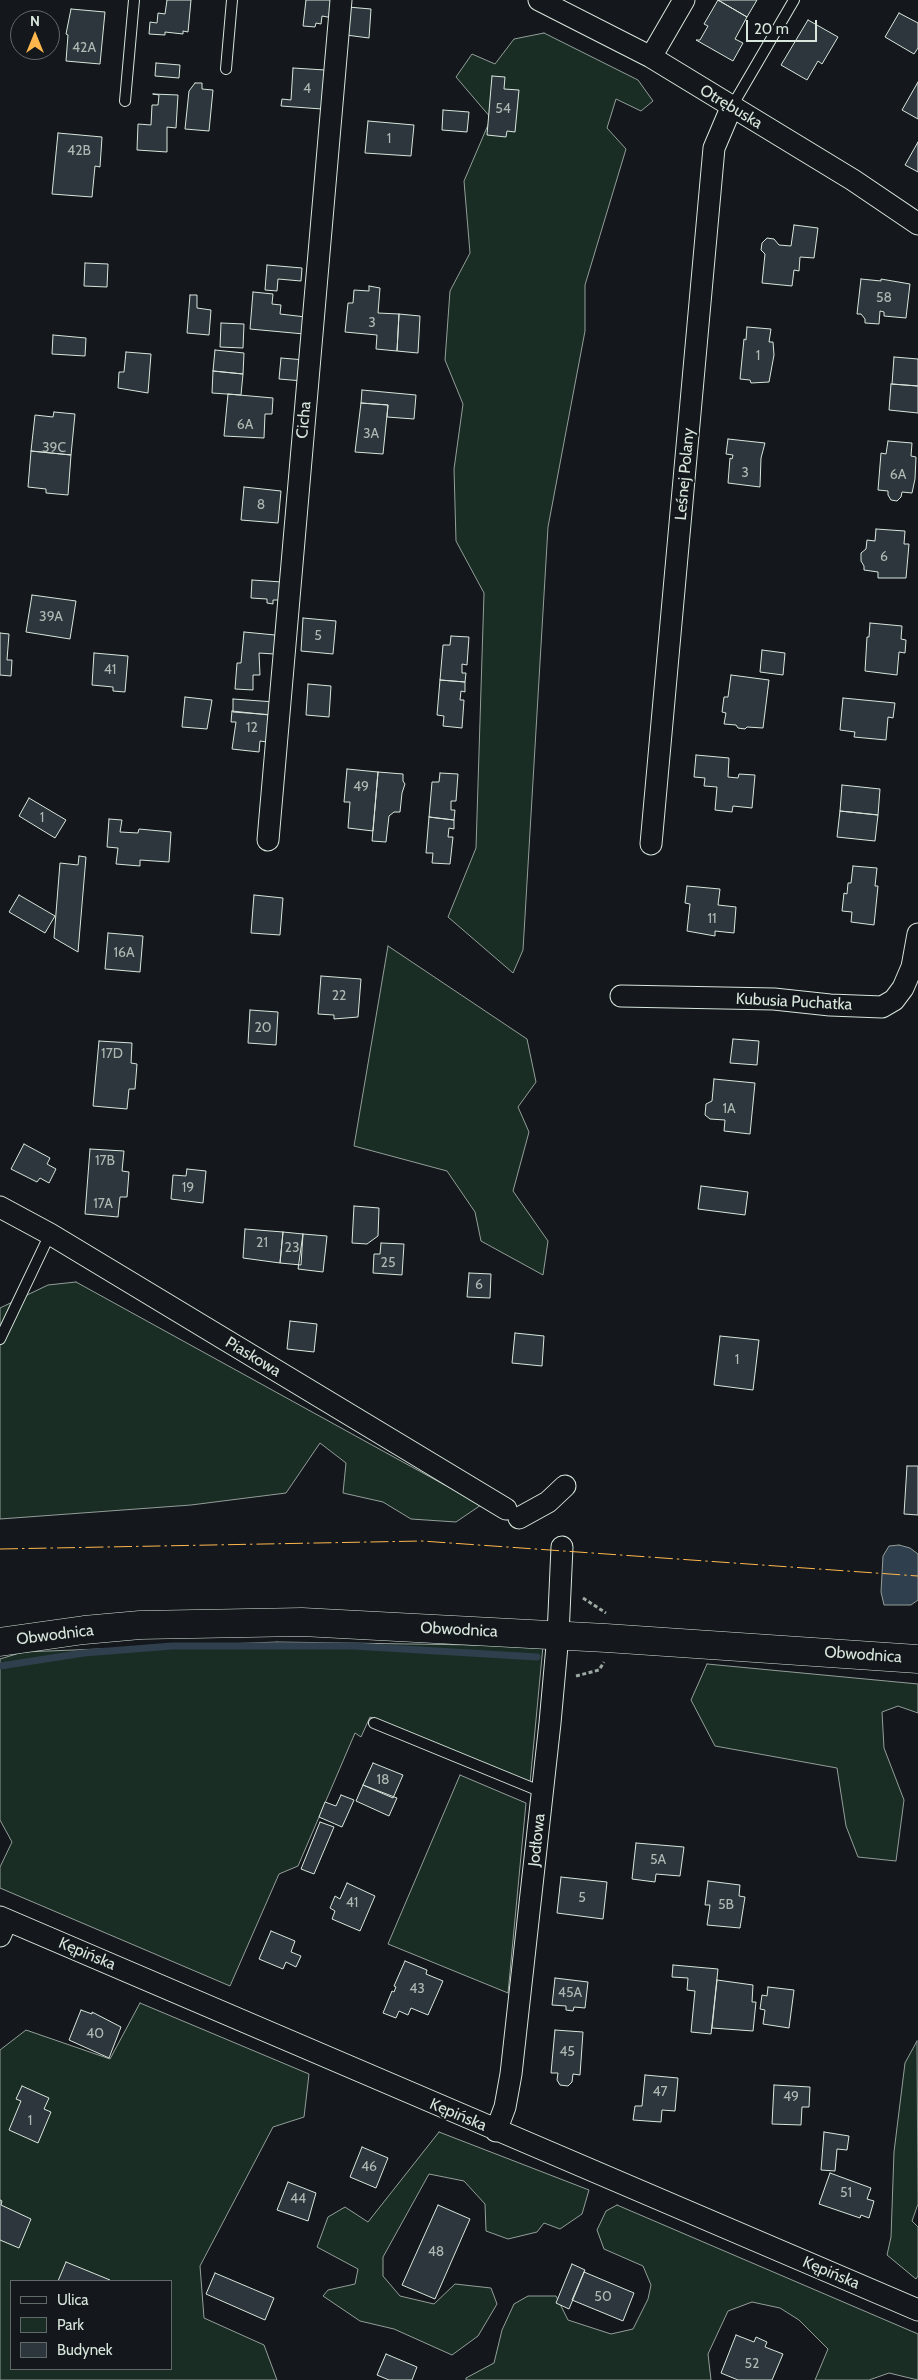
<!DOCTYPE html>
<meta charset="utf-8">
<style>
body{margin:0}
#map{position:relative;width:918px;height:2380px;overflow:hidden;background:#14181c;font-family:Cabin,sans-serif}
canvas{display:block}
.legend{position:absolute;left:10px;top:2280px;width:162px;height:90px;box-sizing:border-box;background:#14181c;border:1px solid #626a69;margin:0;padding:6px 9px;list-style:none;font-size:15px;color:#d8e6dc}
.legend li{display:flex;align-items:center;gap:10px;height:25px}
.legend b{width:25px;border:1px solid #626a69}
.north{position:absolute;left:10px;top:10px;width:50px;height:50px;box-sizing:border-box;background:#14181c;border:1px solid #626a69;border-radius:50%;rotate:0deg;font-size:14px;font-weight:700;line-height:20px;text-align:center;color:#d8e6dc}
.north::after{content:'';display:block;margin:auto;width:18px;height:22px;background:#ffb74d;clip-path:polygon(50% 0,100% 100%,50% 72%,0 100%)}
.scale{position:absolute;left:746px;top:20px;width:71px;height:22px;box-sizing:border-box;border:2px solid #d8e6dc;border-top:0;padding-left:6px;font-size:15px;line-height:18px;white-space:nowrap;color:#d8e6dc;-webkit-text-stroke:4px #14181c;paint-order:stroke}
</style>
<div id="map">
<canvas width="918" height="2380"></canvas>
<ul class="legend">
<li><b style="height:6px;background:#14181c"></b>Ulica</li>
<li><b style="height:14px;background:#1a2d24"></b>Park</li>
<li><b style="height:14px;background:#2c363c"></b>Budynek</li>
</ul>
<div class="north">N</div>
<div class="scale">20 m</div>
</div>
<script>
const ctx = document.querySelector('canvas').getContext('2d');
ctx.lineJoin = 'round';
function fill(path, color) {
  ctx.fillStyle = color;
  ctx.fill(path, 'evenodd');
}
function poly(rows) {
  const path = new Path2D();
  for (const r of rows) {
    path.moveTo(r[0], r[1]);
    for (let i = 2; i < r.length; i += 2) path.lineTo(r[i], r[i + 1]);
  }
  return path;
}
function stroke(path, color, width, dash) {
  ctx.strokeStyle = color;
  ctx.lineWidth = width;
  ctx.lineCap = dash ? 'butt' : 'round';
  ctx.setLineDash(dash || []);
  ctx.stroke(path);
}
function write(font, color, halo, rows, align = 'center') {
  ctx.font = font + ' Cabin,sans-serif';
  ctx.lineWidth = 4;
  ctx.setLineDash([]);
  ctx.textBaseline = 'middle';
  ctx.strokeStyle = halo;
  ctx.fillStyle = color;
  for (const [text, x, y, turn = 0] of rows) {
    ctx.save();
    ctx.translate(x, y);
    ctx.rotate((+turn || 0) * Math.PI / 180);
    ctx.textAlign = isNaN(turn) ? turn : align;
    if (halo) ctx.strokeText(text, 0, 0);
    ctx.fillText(text, 0, 0);
    ctx.restore();
  }
}
const green = poly([
 [544,33,638,80,653,101,641,111,616,99,607,128,626,149,585,285,585,331,548,527,523,950,513,973,448,917,476,848,484,593,456,541,454,469,463,404,445,360,450,291,470,253,464,181,491,118,456,77,472,54,495,64,514,39,544,33],
 [388,946,527,1039,536,1082,518,1107,529,1132,513,1191,548,1241,543,1275,481,1241,475,1212,447,1171,354,1146,388,946],
 [76,1282,481,1505,456,1522,411,1519,383,1502,343,1493,346,1463,320,1443,286,1493,191,1505,0,1519,0,1308,48,1285,76,1282],
 [277,1642,543,1646,530,1783,370,1717,361,1737,355,1733,298,1866,279,1874,230,1986,0,1888,0,1867,12,1842,0,1820,0,1659,23,1652,277,1642],
 [707,1664,918,1684,918,1713,898,1706,882,1712,884,1748,904,1800,896,1861,858,1857,846,1826,837,1768,715,1746,691,1700,707,1664],
 [460,1775,526,1803,508,1993,388,1944,460,1775],
 [140,2003,309,2074,304,2117,273,2127,200,2266,204,2318,264,2345,277,2380,0,2380,0,2050,26,2030,110,2059,140,2003],
 [11,2281,171,2281,171,2369,11,2369,11,2281],
 [917,2041,918,2204,912,2221,918,2227,918,2276,916,2279,887,2255,891,2237,894,2152,905,2063,917,2041],
 [439,2132,589,2190,582,2214,560,2229,544,2223,537,2232,508,2239,486,2231,485,2204,464,2181,429,2174,383,2257,383,2276,400,2296,434,2304,455,2284,491,2288,497,2304,478,2336,452,2355,394,2329,360,2321,323,2296,328,2290,355,2284,358,2269,317,2247,328,2217,345,2207,368,2222,439,2132],
 [617,2205,918,2334,918,2380,889,2373,869,2380,815,2380,828,2349,799,2320,780,2308,752,2302,728,2311,708,2354,711,2380,466,2380,466,2378,494,2363,502,2330,514,2304,528,2296,556,2296,568,2320,611,2334,633,2329,648,2299,651,2285,643,2266,604,2249,597,2230,606,2211,617,2205]
]);
const water = poly([
 [899,1545,910,1548,918,1554,918,1600,911,1605,884,1605,881,1592,883,1556,889,1546,899,1545]
]);
const stream = poly([
 [0,1666,84,1653,172,1646,353,1646,537,1657]
]);
const building = poly([
 [167,0,191,0,188,32,183,31,183,34,165,32,165,35,149,34,150,22,157,23,158,13,165,14,167,0],
 [306,0,335,0,333,18,322,16,321,24,316,23,315,27,303,26,306,0],
 [718,0,747,17,735,39,743,43,733,61,696,40,700,40,708,26,704,24,718,0],
 [718,0,757,0,747,17,718,0],
 [348,7,371,9,369,38,346,35,348,7],
 [71,9,105,12,100,64,66,61,68,35,66,34,71,9],
 [899,13,918,23,918,48,914,54,885,37,899,13],
 [808,20,838,37,822,64,818,61,807,80,781,65,808,20],
 [156,63,180,65,179,78,155,76,156,63],
 [293,68,325,70,322,109,281,106,282,99,291,100,293,68],
 [492,76,505,77,504,89,519,90,515,132,507,131,506,137,487,135,492,76],
 [918,82,918,119,902,110,918,82],
 [195,83,202,83,202,89,213,90,209,131,185,129,189,91,195,83],
 [153,94,178,95,176,128,167,127,167,152,137,150,138,124,151,125,152,105,158,105,159,95,153,94],
 [443,110,469,112,467,132,442,130,443,110],
 [368,121,414,125,411,156,365,153,368,121],
 [58,133,102,137,100,167,95,166,92,197,52,194,58,133],
 [918,142,918,172,905,165,918,142],
 [794,225,818,228,814,258,800,257,799,271,794,270,792,286,762,283,765,254,761,250,762,243,767,238,774,239,779,245,791,246,794,225],
 [85,263,108,264,107,287,84,286,85,263],
 [267,265,302,268,301,281,278,279,277,291,265,290,267,265],
 [861,279,881,281,881,279,910,284,906,318,884,316,884,312,880,311,879,324,865,323,865,319,861,314,857,314,861,279],
 [369,286,380,288,378,313,399,314,397,351,376,349,377,335,345,332,348,303,353,303,354,290,369,291,369,286],
 [253,292,273,294,272,304,281,305,280,314,306,317,304,334,250,329,253,292],
 [190,295,197,295,197,308,211,310,209,335,187,333,190,295],
 [399,314,420,316,418,353,397,351,399,314],
 [221,323,244,324,243,348,220,347,221,323],
 [747,327,771,329,769,342,773,342,774,355,769,382,751,383,750,380,740,379,744,339,746,340,747,327],
 [53,335,86,338,85,356,52,354,53,335],
 [215,350,244,353,243,374,213,371,215,350],
 [126,352,151,354,148,393,118,388,119,372,124,372,126,352],
 [894,357,918,359,918,386,892,384,894,357],
 [281,358,305,360,303,381,279,379,281,358],
 [213,371,243,374,241,395,212,393,213,371],
 [891,384,918,386,918,413,889,410,891,384],
 [362,390,416,395,414,419,387,417,388,405,361,403,362,390],
 [228,394,273,398,272,414,265,414,264,438,224,436,228,394],
 [361,403,388,405,383,454,355,452,361,403],
 [54,412,75,414,71,455,31,451,35,415,53,417,54,412],
 [728,439,765,443,761,458,760,487,728,483,730,458,732,459,733,455,726,454,728,439],
 [888,441,912,443,911,456,916,457,915,479,912,493,902,492,901,497,897,501,891,500,888,495,888,491,878,490,881,453,886,454,888,441],
 [31,451,71,455,68,495,46,493,46,489,28,487,31,451],
 [244,487,281,491,278,523,241,520,244,487],
 [876,529,905,531,904,544,909,544,906,578,878,578,878,572,864,570,864,566,861,561,861,553,866,549,867,540,875,541,876,529],
 [252,580,282,582,281,600,273,600,273,604,267,603,267,599,251,598,252,580],
 [32,595,76,601,70,639,26,632,32,595],
 [303,618,336,621,333,654,301,651,303,618],
 [870,623,902,626,901,639,906,640,905,653,899,652,897,675,865,671,867,637,869,637,870,623],
 [244,632,275,635,274,654,259,653,260,675,253,675,253,690,235,689,237,663,241,663,244,632],
 [0,633,9,634,7,660,12,660,11,676,0,675,0,633],
 [451,636,469,637,467,665,462,664,462,673,466,673,465,682,440,680,443,645,450,645,451,636],
 [762,650,785,653,783,675,760,672,762,650],
 [94,653,128,656,125,692,113,691,113,687,92,685,94,653],
 [731,675,769,680,763,728,747,727,745,729,738,728,736,725,724,724,726,713,722,712,724,697,728,697,731,675],
 [440,680,465,682,465,692,461,691,460,700,464,700,462,728,443,726,444,716,437,715,440,680],
 [308,684,331,686,329,717,306,715,308,684],
 [185,697,212,700,207,729,182,727,185,697],
 [843,698,895,703,893,718,888,717,886,740,854,737,855,732,840,730,843,698],
 [233,699,275,702,274,715,233,712,233,699],
 [232,711,269,715,267,742,260,741,259,752,232,749,236,722,231,722,232,711],
 [696,755,729,758,728,777,738,778,739,774,755,775,752,808,733,806,732,812,715,810,717,787,704,786,705,778,694,777,696,755],
 [347,769,378,772,373,831,348,828,350,802,344,802,347,769],
 [378,772,403,774,403,781,405,784,402,793,400,812,394,812,389,816,386,842,372,841,378,772],
 [440,773,458,774,456,801,451,801,451,810,455,810,454,820,429,817,432,782,439,782,440,773],
 [842,785,880,789,878,815,840,811,842,785],
 [29,798,66,820,55,838,19,816,29,798],
 [840,811,878,815,875,841,837,837,840,811],
 [429,817,454,820,454,829,449,828,448,837,453,837,450,864,432,863,433,853,426,853,429,817],
 [109,819,122,820,120,832,138,833,139,829,171,832,169,862,140,860,140,866,116,864,118,848,107,847,109,819],
 [79,856,86,857,78,952,54,938,60,863,78,865,79,856],
 [853,866,877,868,875,886,878,886,874,925,851,922,852,912,842,911,844,893,847,894,848,883,851,883,853,866],
 [687,886,720,889,718,905,736,907,734,933,715,931,715,936,687,931,690,904,685,903,687,886],
 [19,895,55,916,45,933,9,912,19,895],
 [254,895,283,898,280,935,251,933,254,895],
 [108,933,143,936,140,972,105,969,108,933],
 [321,976,361,979,358,1017,334,1019,334,1015,318,1014,321,976],
 [250,1010,278,1012,276,1045,248,1043,250,1010],
 [733,1039,759,1041,757,1065,730,1063,733,1039],
 [99,1041,132,1043,131,1063,137,1064,135,1089,129,1089,127,1109,93,1106,99,1041],
 [714,1079,755,1083,750,1134,724,1131,725,1120,710,1119,705,1115,706,1104,712,1101,714,1079],
 [24,1144,50,1158,47,1164,56,1169,49,1183,40,1178,37,1182,11,1169,24,1144],
 [90,1149,124,1151,122,1171,129,1172,127,1197,120,1197,118,1217,85,1214,90,1149],
 [187,1169,206,1171,203,1203,171,1199,173,1175,186,1176,187,1169],
 [701,1186,748,1192,745,1215,698,1209,701,1186],
 [354,1206,379,1208,378,1236,367,1244,352,1243,354,1206],
 [245,1229,283,1232,280,1263,243,1258,245,1229],
 [283,1232,303,1234,301,1265,280,1263,283,1232],
 [303,1234,327,1236,323,1272,298,1269,303,1234],
 [381,1243,404,1244,402,1275,373,1273,374,1254,380,1254,381,1243],
 [469,1273,491,1274,490,1298,467,1297,469,1273],
 [290,1321,317,1324,314,1352,287,1349,290,1321],
 [515,1333,544,1336,542,1366,512,1363,515,1333],
 [720,1336,759,1340,753,1390,714,1385,720,1336],
 [907,1466,918,1466,918,1515,904,1514,907,1466],
 [373,1763,403,1775,393,1798,363,1785,373,1763],
 [363,1785,397,1798,389,1816,356,1801,363,1785],
 [341,1795,354,1800,342,1827,319,1817,325,1802,336,1806,341,1795],
 [320,1822,334,1827,314,1874,301,1869,320,1822],
 [636,1843,684,1847,680,1876,656,1874,655,1882,632,1879,636,1843],
 [561,1877,607,1882,603,1919,557,1913,561,1877],
 [708,1881,740,1885,739,1896,745,1897,740,1928,707,1925,710,1905,705,1905,708,1881],
 [347,1883,375,1896,360,1931,332,1919,335,1911,330,1908,335,1896,340,1899,347,1883],
 [271,1931,295,1941,291,1952,301,1956,296,1967,286,1962,283,1969,259,1959,271,1931],
 [405,1961,427,1970,426,1974,443,1981,428,2015,411,2008,408,2015,399,2011,396,2018,383,2013,392,1991,394,1992,396,1987,394,1986,405,1961],
 [673,1965,718,1969,711,2034,691,2032,695,1991,687,1990,688,1978,672,1977,673,1965],
 [555,1978,588,1982,585,2008,574,2007,573,2011,566,2010,566,2006,552,2005,555,1978],
 [717,1980,753,1985,752,2002,756,2002,753,2031,712,2028,717,1980],
 [768,1987,794,1990,789,2028,763,2024,765,2010,760,2009,762,1995,767,1996,768,1987],
 [81,2010,92,2014,92,2012,121,2027,109,2058,69,2040,81,2010],
 [555,2030,583,2032,580,2075,573,2074,572,2082,568,2086,560,2085,557,2080,558,2073,551,2073,555,2030],
 [645,2075,678,2078,675,2111,662,2110,661,2122,633,2120,635,2106,642,2106,645,2075],
 [774,2085,810,2087,809,2107,802,2107,801,2125,772,2124,774,2085],
 [22,2086,49,2098,44,2109,51,2112,38,2143,9,2130,21,2101,16,2099,22,2086],
 [824,2132,849,2136,847,2150,837,2149,835,2171,821,2170,824,2132],
 [362,2147,388,2158,376,2188,350,2177,362,2147],
 [830,2173,871,2188,867,2199,874,2201,869,2218,861,2215,860,2218,819,2204,830,2173],
 [288,2182,316,2193,308,2221,277,2210,288,2182],
 [0,2200,2,2201,1,2205,31,2219,19,2248,0,2240,0,2200],
 [438,2205,470,2219,435,2299,402,2285,438,2205],
 [66,2262,110,2280,110,2281,58,2281,66,2262],
 [572,2264,585,2270,569,2309,556,2303,572,2264],
 [584,2272,634,2293,623,2321,572,2300,584,2272],
 [215,2273,274,2298,265,2320,206,2294,215,2273],
 [736,2335,754,2342,756,2337,767,2342,765,2347,783,2354,772,2380,738,2380,721,2373,736,2335],
 [386,2354,417,2367,412,2380,389,2380,377,2375,386,2354]
]);
const path = poly([
 [583,1598,606,1613],
 [576,1676,599,1670,604,1662]
]);
const service = poly([
 [226,69,232,0],
 [125,101,134,0],
 [731,108,794,0],
 [0,1339,50,1234],
 [374,1723,542,1792]
]);
const minor = poly([
 [539,0,651,57,853,180,918,224],
 [651,57,684,0],
 [268,840,341,0],
 [651,844,714,148,731,108],
 [621,996,774,999,830,1005,882,1007,894,1000,903,988,912,967,918,934],
 [0,1207,50,1234,506,1509],
 [519,1518,548,1502,565,1486],
 [0,1917,918,2310],
 [0,1936,7,1920],
 [496,2131,505,2107,511,2074,550,1723,558,1635,562,1547]
]);
const secondary = poly([
 [0,1642,84,1630,140,1625,302,1622,606,1638,918,1659]
]);
const power = poly([
 [0,1549,422,1541,918,1576]
]);
const numberNames = [
 ["42A",84,48],
 ["4",307,89],
 ["54",503,109],
 ["1",389,139],
 ["42B",79,151],
 ["58",884,298],
 ["3",372,323],
 ["1",758,356],
 ["6A",245,425],
 ["3A",371,434],
 ["39C",54,448],
 ["3",745,473],
 ["6A",898,475],
 ["8",261,505],
 ["6",884,557],
 ["39A",51,617],
 ["5",318,636],
 ["41",110,670],
 ["12",252,728],
 ["49",361,787],
 ["1",42,818],
 ["11",712,919],
 ["16A",124,953],
 ["22",339,996],
 ["20",263,1028],
 ["17D",112,1054],
 ["1A",729,1109],
 ["17B",105,1161],
 ["19",188,1188],
 ["17A",103,1204],
 ["21",262,1243],
 ["23",292,1248],
 ["25",388,1263],
 ["6",479,1285],
 ["1",737,1360],
 ["18",383,1780],
 ["5A",658,1860],
 ["5",582,1898],
 ["41",352,1903],
 ["5B",726,1905],
 ["43",417,1989],
 ["45A",570,1993],
 ["40",95,2034],
 ["45",567,2052],
 ["47",660,2092],
 ["49",791,2097],
 ["1",30,2121],
 ["46",369,2167],
 ["51",846,2193],
 ["44",298,2199],
 ["48",436,2252],
 ["50",603,2297],
 ["52",752,2364]
];
const streetNames = [
 ["Otrębuska",731,107,31],
 ["Cicha",304,420,-85],
 ["Leśnej Polany",685,474,-85],
 ["Kubusia Puchatka",794,1002,3],
 ["Piaskowa",253,1357,31],
 ["Obwodnica",459,1630,3],
 ["Obwodnica",55,1635,-7],
 ["Obwodnica",863,1655,4],
 ["Jodłowa",537,1840,-84],
 ["Kępińska",87,1954,23],
 ["Kępińska",458,2115,23],
 ["Kępińska",831,2273,23]
];
fill(green, '#1a2d24');
stroke(green, '#939e99', 1);
fill(water, '#2f3f4d');
stroke(water, '#939e99', 1);
stroke(stream, '#2f3f4d', 7);
fill(building, '#2c363c');
stroke(building, '#d8e6dc', 1);
stroke(service, '#d8e6dc', 12);
stroke(minor, '#d8e6dc', 23);
stroke(secondary, '#d8e6dc', 29);
stroke(path, '#9da8a2', 3, [4, 2.5]);
stroke(service, '#14181c', 10);
stroke(minor, '#14181c', 21);
stroke(secondary, '#14181c', 28);
stroke(power, '#ffb74d', 1, [18, 4, 2.5, 4]);
write('14px', '#adbab4', null, numberNames);
write('16px', '#d8e6dc', '#14181c', streetNames);
</script>
